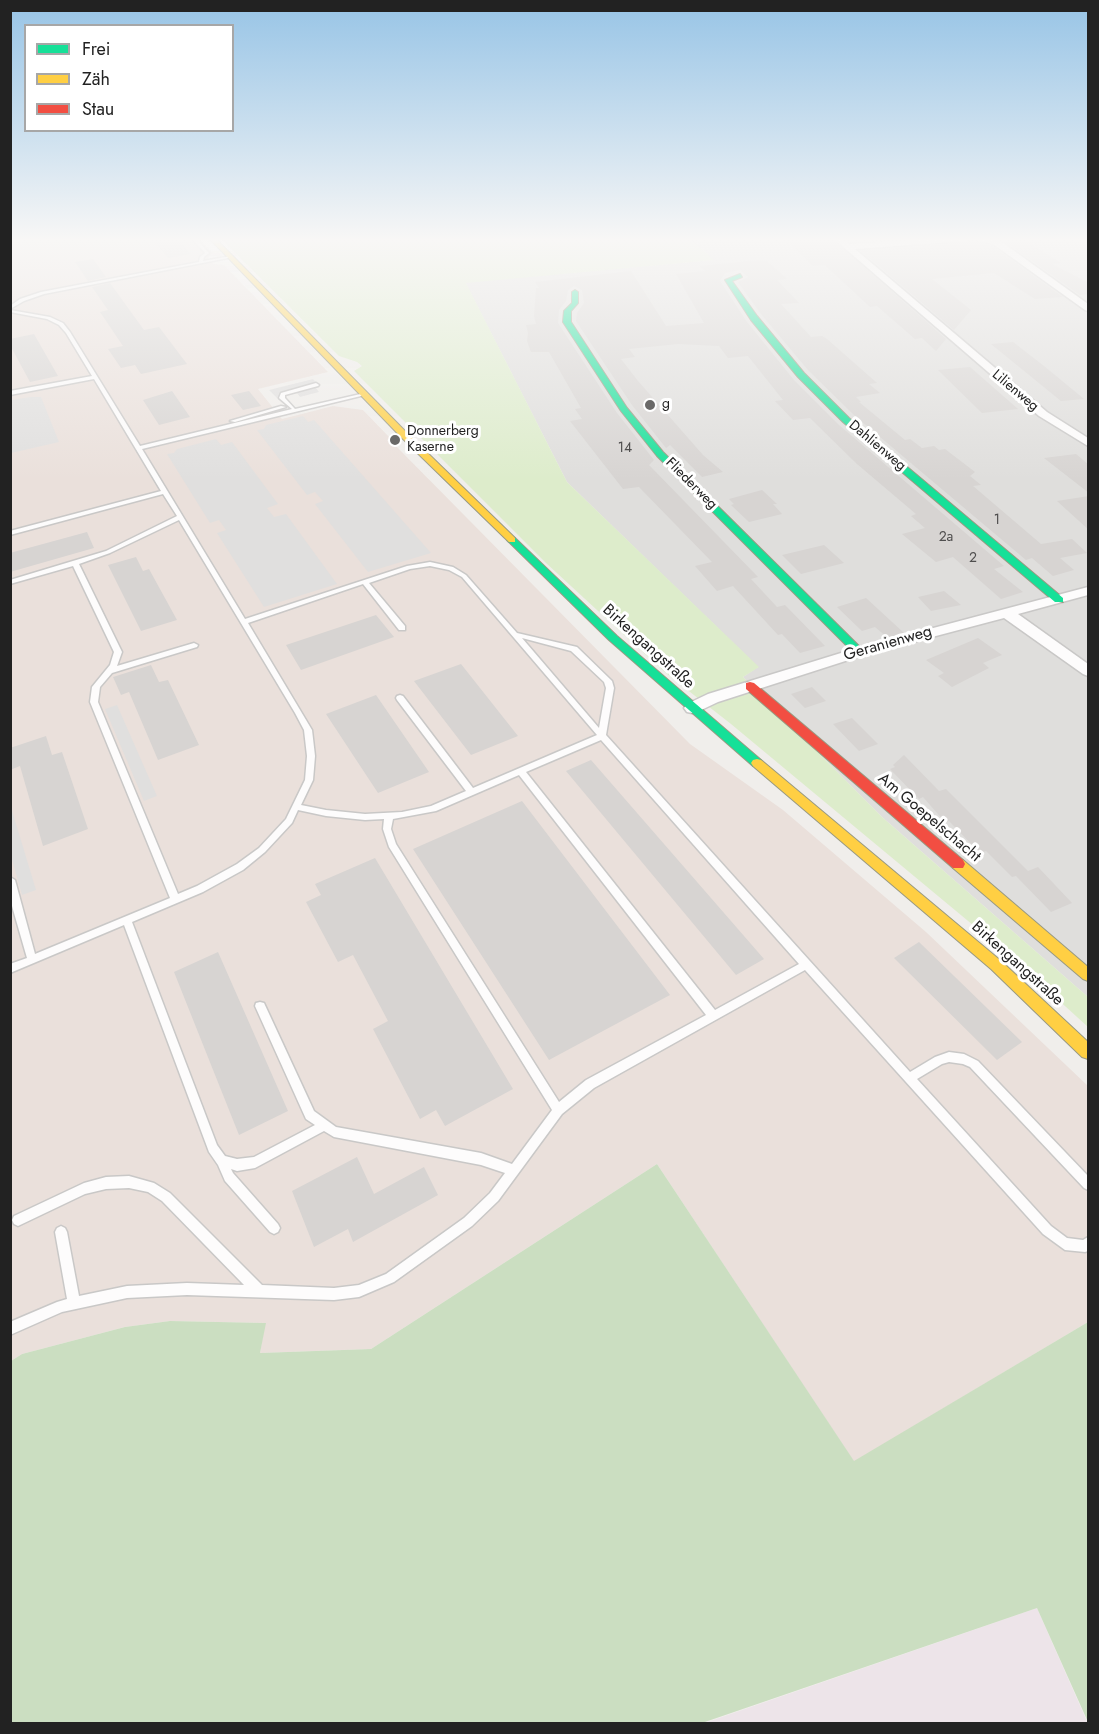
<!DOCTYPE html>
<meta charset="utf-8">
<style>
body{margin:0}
#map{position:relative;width:1099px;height:1734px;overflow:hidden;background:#f0eeeb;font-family:Jost,sans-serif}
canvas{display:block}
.frame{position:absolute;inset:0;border:12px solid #222;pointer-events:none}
.legend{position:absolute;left:24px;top:24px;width:210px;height:108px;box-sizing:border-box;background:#fff;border:2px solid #a7a7a7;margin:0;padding:8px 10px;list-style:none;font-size:18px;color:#222}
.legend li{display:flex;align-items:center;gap:12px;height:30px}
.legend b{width:30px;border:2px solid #a7a7a7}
</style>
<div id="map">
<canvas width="1099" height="1734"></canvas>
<div class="frame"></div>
<ul class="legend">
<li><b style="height:8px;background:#16e098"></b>Frei</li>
<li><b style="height:8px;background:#ffcf43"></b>Zäh</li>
<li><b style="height:8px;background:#f24e42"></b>Stau</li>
</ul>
</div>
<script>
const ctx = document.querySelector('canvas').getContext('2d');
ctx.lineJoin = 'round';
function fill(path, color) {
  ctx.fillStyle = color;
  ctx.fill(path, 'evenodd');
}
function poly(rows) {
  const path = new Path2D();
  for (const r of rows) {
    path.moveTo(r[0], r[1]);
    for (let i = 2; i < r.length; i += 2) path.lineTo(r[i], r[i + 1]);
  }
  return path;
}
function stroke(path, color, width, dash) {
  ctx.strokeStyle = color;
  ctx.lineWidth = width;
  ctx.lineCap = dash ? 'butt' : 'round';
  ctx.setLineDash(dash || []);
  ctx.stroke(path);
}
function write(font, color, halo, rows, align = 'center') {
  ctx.font = font + ' Jost,sans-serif';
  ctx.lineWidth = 6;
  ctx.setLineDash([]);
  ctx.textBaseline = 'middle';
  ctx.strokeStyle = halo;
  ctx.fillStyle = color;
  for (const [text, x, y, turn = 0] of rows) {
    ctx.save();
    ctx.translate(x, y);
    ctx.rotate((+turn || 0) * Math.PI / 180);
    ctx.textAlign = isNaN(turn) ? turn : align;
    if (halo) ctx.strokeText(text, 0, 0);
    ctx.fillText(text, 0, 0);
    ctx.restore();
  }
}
const residential = poly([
 [690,238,1088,238,1088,997,882,817,743,677,758,667,567,482,465,282,713,260]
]);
const industrial = poly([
 [1037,1608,1088,1724,702,1724]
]);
const military = poly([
 [11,238,198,238,213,253,208,258,214,264,224,265,328,372,258,389,282,419,333,406,363,410,391,439,387,440,390,443,392,442,690,744,783,810,926,932,1088,1086,1088,1322,854,1462,657,1164,371,1349,260,1353,265,1323,170,1321,125,1327,22,1354,11,1361]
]);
const grass = poly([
 [220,238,690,238,714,260,466,283,567,482,759,667,743,677,882,817,1088,997,1088,1027,1009,955,731,724,667,674,623,634,546,563,354,371,362,366,357,362,339,356]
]);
const forest = poly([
 [657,1164,854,1461,1088,1322,1088,1722,1037,1608,702,1723,11,1723,11,1361,22,1354,125,1327,170,1321,266,1323,260,1353,371,1349]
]);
const parking = poly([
 [313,379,320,387,316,388,319,392,300,397,297,393,277,398,269,390],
 [31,397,41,397,59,442,11,453,11,400],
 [303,416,308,422,314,420,431,553,368,572,315,504,323,501,315,492,307,495,257,430,264,429,266,425],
 [216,439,221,445,232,442,278,504,267,508,274,517,286,514,337,584,264,607,217,533,226,530,219,520,210,523,167,454,174,453,177,449],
 [117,705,157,796,144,801,105,709],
 [10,804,36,890,22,895,11,856]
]);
const building = poly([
 [168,238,177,238,191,254,168,258,153,240],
 [784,238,831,238,946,339,936,351,922,338,915,339,877,306,870,307,825,265,813,266],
 [1025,240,1061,263,1052,264,1089,283,1089,294,1080,295,1004,241],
 [977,242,992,246,1063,297,1035,299,994,273,932,279,971,310,954,330,861,251],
 [93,259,106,277,88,281,75,262],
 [758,260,767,261,787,279,777,280,799,303,781,304,811,337,822,336,827,339,877,383,869,384,880,393,856,397,861,402,859,402,905,440,910,439,922,448,934,446,939,450,945,449,975,472,970,476,981,485,973,486,1041,544,1072,539,1087,553,1060,558,1074,570,1053,576,1032,558,1026,560,854,415,808,370,761,314,738,282,748,277,740,270,725,273,720,281,747,322,794,380,839,425,1004,566,994,569,1023,592,1001,599,953,557,936,562,902,534,925,528,911,516,916,514,857,464,810,418,793,420,775,401,783,400,748,356,728,358,719,346,678,344,629,349,635,357,621,359,638,381,703,455,723,472,702,477,670,445,666,448,632,405,576,321,577,313,584,303,582,290,574,286,568,290,566,301,559,310,558,323,617,413,654,460,649,465,758,577,751,579,777,607,785,605,825,646,800,653,782,634,778,635,733,586,717,591,695,566,712,562,639,487,623,489,570,421,582,419,575,409,581,408,549,352,531,352,527,341,528,333,526,325,536,324,534,316,536,288,539,288,535,282,631,271,666,326,704,323,676,274,705,271,700,266],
 [110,283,144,330,159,327,187,364,141,374,135,365,121,368,108,349,123,346,100,312,108,310,92,287],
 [34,334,58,376,30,382,10,345,10,339],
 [1013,342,1044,366,1084,399,1061,401,991,344],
 [970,367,1018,409,982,413,938,370],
 [172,391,190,417,159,425,143,400],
 [249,391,261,406,243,410,231,395],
 [1076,454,1089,465,1089,493,1044,458],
 [762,490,777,504,773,504,782,514,749,522,731,505,734,504,729,499],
 [1089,496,1089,530,1057,501],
 [87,532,94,548,10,572,10,553],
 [824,545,844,563,801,574,782,555],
 [136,557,143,571,149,569,177,620,141,631,108,565],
 [944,591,961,605,931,611,918,597],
 [866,598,904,633,888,638,875,627,862,631,837,607],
 [376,615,394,637,301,670,286,645],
 [978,638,1002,655,983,663,989,668,952,687,938,676,944,673,926,660],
 [461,664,518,736,471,755,414,681],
 [151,665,159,682,168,680,199,745,158,760,129,692,121,695,113,677],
 [812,687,826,701,805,708,791,694],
 [376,695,429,772,378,793,326,714],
 [852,718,878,744,859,751,833,724],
 [46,736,52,755,62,752,88,829,43,846,20,766,10,770,10,748],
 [904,755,939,791,946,789,1028,871,1038,867,1072,903,1051,912,1016,876,1012,877,986,851,980,853,949,821,945,822,923,797,919,799,890,769,895,767,893,765],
 [591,760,764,959,736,975,566,771],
 [522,801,670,995,549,1060,413,849],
 [375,858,513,1089,445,1126,436,1110,420,1119,373,1029,388,1021,353,955,338,962,306,902,321,895,315,884],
 [919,942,1022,1042,997,1060,894,958],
 [218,952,288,1111,239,1135,174,972],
 [357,1157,374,1194,424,1167,438,1195,353,1242,348,1229,314,1247,292,1191]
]);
const lane = poly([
 [191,238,195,238,209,253,204,257,203,261,231,256,233,257,44,294,24,301,10,309,10,306,20,299,41,292,199,262,200,257,205,253,191,238],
 [10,310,50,317,63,323,70,332,140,446,292,409,279,398,281,393,316,383,319,385,318,386,285,395,285,398,295,409,365,393,365,395,142,449,245,619,407,566,430,562,453,567,466,575,517,633,577,647,612,681,614,688,606,735,910,1072,935,1057,949,1052,964,1054,978,1061,1088,1176,1088,1190,1084,1188,970,1067,963,1064,949,1062,942,1064,917,1079,1051,1226,1067,1238,1083,1240,1088,1237,1088,1251,1085,1252,1065,1250,1043,1234,805,970,594,1088,562,1114,498,1201,472,1226,394,1282,359,1297,334,1300,187,1295,127,1298,62,1312,10,1335,10,1322,57,1302,67,1299,55,1232,57,1228,61,1226,65,1228,67,1232,79,1296,127,1286,187,1283,244,1285,162,1201,148,1192,129,1188,106,1189,85,1194,18,1226,14,1224,12,1220,14,1216,84,1183,106,1177,129,1176,154,1183,170,1193,262,1285,334,1288,359,1285,386,1274,464,1218,490,1193,505,1173,481,1165,334,1137,324,1131,255,1168,237,1171,231,1169,233,1173,278,1224,280,1228,278,1232,274,1234,270,1232,225,1181,218,1165,209,1152,124,925,10,973,10,964,27,958,10,899,10,877,15,880,35,954,170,898,90,702,92,687,110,665,114,652,73,566,10,584,10,580,106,551,177,516,163,494,10,535,10,531,161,491,94,379,10,395,10,391,92,376,66,333,59,325,47,319,10,312,10,310],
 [179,520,295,713,304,730,307,756,305,780,286,819,259,848,237,864,197,886,178,894,98,702,100,687,112,673,197,647,198,645,194,643,117,666,122,652,79,564,110,553,179,520],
 [430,566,449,570,462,577,597,735,473,788,403,696,400,695,397,696,396,698,397,700,466,791,431,806,402,812,365,814,326,810,301,805,313,780,315,756,312,730,248,623,363,584,399,630,405,630,405,626,369,583,410,569,430,566],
 [522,638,571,651,604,682,606,688,599,728,522,638],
 [601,740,799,964,715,1010,526,772,601,740],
 [519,775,706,1015,586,1080,559,1102,396,844,391,829,393,819,436,811,519,775],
 [298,810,326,816,365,820,384,819,383,829,389,847,552,1110,512,1164,481,1153,336,1127,314,1111,264,1003,260,1002,256,1003,255,1006,306,1119,315,1125,254,1157,237,1159,225,1156,217,1145,132,922,203,892,243,870,265,852,292,823,298,810],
 [281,406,286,407,235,422,230,421,281,406]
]);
const street = poly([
 [833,238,841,238,849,244,947,238,987,238,999,240,1088,304,1088,311,1085,310,993,244,977,240,855,249,1047,412,1088,438,1088,446,1039,416,833,238],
 [1088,587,1088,595,1018,614,1088,664,1088,676,1083,674,1004,618,864,655,718,702,697,712,692,713,687,712,684,708,687,704,708,694,854,649,1088,587]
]);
const fast = poly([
 [740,274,742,277,732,281,757,316,804,373,849,418,1063,598,1063,602,1055,602,843,422,798,377,751,320,725,280,740,274],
 [575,290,578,292,578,303,571,311,571,322,627,408,663,452,863,650,863,654,855,654,657,456,621,411,563,322,564,311,572,303,572,292,575,290],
 [512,537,515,538,617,636,761,760,763,763,761,766,753,766,609,640,509,542,507,540,512,537]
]);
const slow = poly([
 [209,238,215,238,408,434,515,538,515,542,509,542,402,438,209,238],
 [757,759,761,760,1001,961,1088,1042,1088,1059,1082,1057,991,969,753,766,751,763,753,760,757,759],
 [958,859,963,860,1088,967,1088,981,1083,979,953,868,951,864,953,860,958,859]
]);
const jam = poly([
 [750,682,754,683,963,860,965,864,963,868,953,868,746,689,746,683,750,682]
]);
const markers = [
 [650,405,6,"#6a6968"],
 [395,440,6,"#6a6968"]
];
const farStreetnames = [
 ["Lilienweg",1015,391,40],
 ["Dahlienweg",877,446,40],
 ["Fliederweg",691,484,45]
];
const farPoinames = [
 ["g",662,405],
 ["Donnerberg",407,432],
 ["Kaserne",407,448]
];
const numberNames = [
 ["14",625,449],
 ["1",997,521],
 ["2a",946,538],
 ["2",973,559]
];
const streetNames = [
 ["Geranienweg",888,644,-16],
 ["Birkengangstraße",648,647,42],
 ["Am Goepelschacht",929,818,40],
 ["Birkengangstraße",1017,964,42]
];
fill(residential, '#dfdedc');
fill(industrial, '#ede4e9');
fill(military, '#eae0db');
fill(grass, '#ddeccb');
fill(forest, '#cbdec1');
fill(parking, '#e0dfde');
fill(building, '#d7d4d2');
stroke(lane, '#c9c8c7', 3);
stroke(street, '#c9c8c7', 3);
stroke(fast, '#999a82', 2);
stroke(slow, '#999a82', 2);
stroke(jam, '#999a82', 2);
fill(lane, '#fdfcfc');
fill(street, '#fdfcfc');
fill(fast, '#16e098');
fill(slow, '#ffcf43');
fill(jam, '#f24e42');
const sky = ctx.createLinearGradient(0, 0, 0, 480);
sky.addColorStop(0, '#97c4e6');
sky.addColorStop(0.5, '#f8f7f6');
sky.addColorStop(1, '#f8f7f600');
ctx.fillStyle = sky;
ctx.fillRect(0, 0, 1099, 480);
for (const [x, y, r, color] of markers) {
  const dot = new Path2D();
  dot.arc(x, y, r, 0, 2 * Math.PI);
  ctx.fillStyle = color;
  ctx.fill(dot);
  stroke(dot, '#fff', 2);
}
write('14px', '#222', '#fff', farStreetnames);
write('14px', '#222', '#fff', farPoinames, 'left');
write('14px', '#4f4e4e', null, numberNames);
write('16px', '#222', '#fff', streetNames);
</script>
